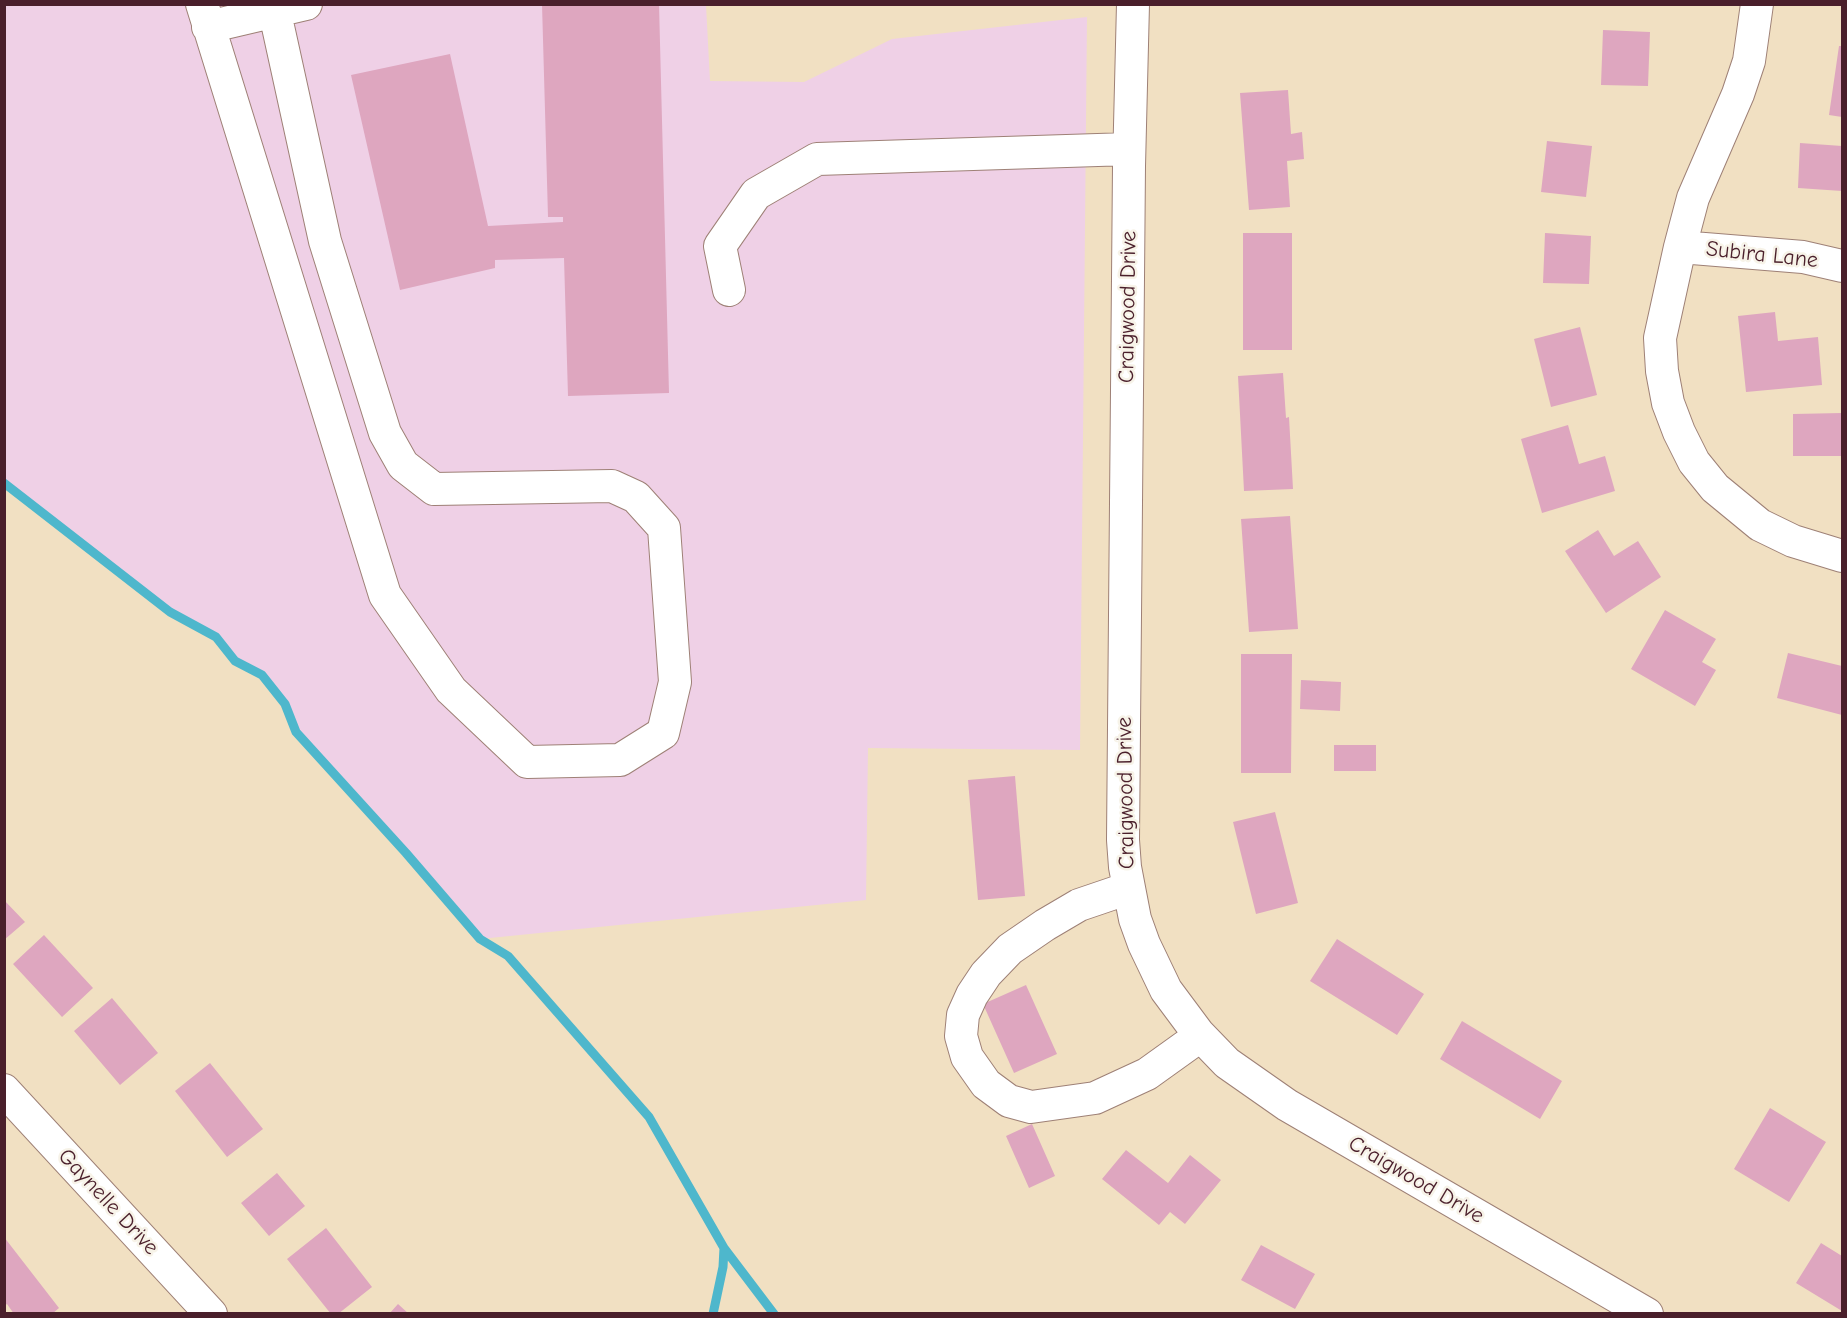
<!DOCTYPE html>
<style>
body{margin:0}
#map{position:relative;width:1847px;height:1318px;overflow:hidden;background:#f1e0c2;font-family:"Comic Neue",sans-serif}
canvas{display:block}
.frame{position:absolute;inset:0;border:6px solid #4a1f2b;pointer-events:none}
</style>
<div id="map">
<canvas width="1847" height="1318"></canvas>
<div class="frame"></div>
</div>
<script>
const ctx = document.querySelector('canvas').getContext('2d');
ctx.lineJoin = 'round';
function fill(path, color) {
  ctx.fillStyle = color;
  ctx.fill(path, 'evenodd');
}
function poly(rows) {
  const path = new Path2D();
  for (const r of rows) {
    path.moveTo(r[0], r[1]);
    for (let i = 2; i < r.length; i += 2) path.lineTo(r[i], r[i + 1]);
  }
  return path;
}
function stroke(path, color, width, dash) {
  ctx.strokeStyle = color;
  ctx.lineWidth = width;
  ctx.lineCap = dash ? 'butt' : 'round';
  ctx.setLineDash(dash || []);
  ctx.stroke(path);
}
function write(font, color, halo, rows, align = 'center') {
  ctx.font = font + ' "Comic Neue",sans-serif';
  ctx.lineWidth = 5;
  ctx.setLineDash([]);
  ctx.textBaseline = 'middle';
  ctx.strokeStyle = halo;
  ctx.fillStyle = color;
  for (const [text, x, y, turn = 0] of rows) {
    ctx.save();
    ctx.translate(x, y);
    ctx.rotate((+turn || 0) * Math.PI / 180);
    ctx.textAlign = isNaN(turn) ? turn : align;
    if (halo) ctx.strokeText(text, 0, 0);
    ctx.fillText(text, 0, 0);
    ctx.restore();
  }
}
const built = poly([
 [4,5,706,5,710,81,804,82,892,39,1087,17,1080,750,868,748,866,900,480,939,406,853,296,732,285,704,262,675,235,661,216,637,170,612,5,484]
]);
const stream = poly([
 [4,483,170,612,216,637,235,661,262,675,285,704,296,732,406,853,480,939,508,956,649,1117,724,1248,774,1314],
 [713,1314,723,1267,724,1248]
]);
const building = poly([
 [542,4,659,4,669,393,568,396,564,258,495,260,495,268,400,290,351,75,450,54,488,226,563,222,563,217,548,217],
 [1603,30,1650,32,1648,86,1601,85],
 [1839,46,1842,46,1842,117,1829,115],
 [1288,90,1291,134,1302,132,1304,159,1287,161,1290,207,1249,210,1240,93],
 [1547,141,1592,146,1586,197,1541,192],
 [1800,143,1842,146,1842,191,1798,188],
 [1243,233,1292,233,1292,350,1243,350],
 [1545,233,1591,236,1589,284,1543,283],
 [1775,312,1778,341,1818,337,1822,385,1746,392,1738,316],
 [1580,327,1597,395,1551,407,1534,339],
 [1283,373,1286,418,1289,417,1293,489,1244,491,1238,376],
 [1842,413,1842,456,1793,456,1793,414],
 [1568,425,1579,464,1605,456,1615,491,1542,513,1521,439],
 [1290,516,1298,629,1249,632,1241,519],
 [1598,530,1614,556,1638,541,1661,577,1606,613,1565,551],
 [1665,610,1716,639,1702,662,1716,670,1695,706,1631,669],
 [1788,653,1842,666,1842,715,1777,698],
 [1241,654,1292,654,1291,773,1241,773],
 [1301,680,1341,682,1340,711,1300,709],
 [1334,745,1376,745,1376,771,1334,771],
 [1015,776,1025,896,978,900,968,780],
 [1275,812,1298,903,1256,914,1233,822],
 [4,900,25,922,4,940],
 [44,935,93,988,62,1017,13,964],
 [1337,939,1424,994,1397,1035,1310,981],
 [1026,985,1057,1054,1014,1073,983,1004],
 [112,998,158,1053,120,1085,74,1031],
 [1462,1021,1562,1081,1540,1119,1440,1059],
 [210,1063,263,1129,227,1157,175,1091],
 [1770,1108,1826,1142,1789,1202,1734,1169],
 [1032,1124,1055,1176,1029,1188,1006,1136],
 [1126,1150,1168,1183,1190,1155,1221,1180,1185,1224,1170,1212,1159,1225,1102,1179],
 [277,1173,305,1206,269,1236,241,1203],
 [326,1228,372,1287,338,1314,331,1314,287,1259],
 [4,1237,59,1308,52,1314,14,1314,7,1304,4,1306],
 [1821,1243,1842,1256,1842,1311,1796,1283],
 [1261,1245,1315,1274,1295,1309,1241,1280],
 [398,1304,409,1314,389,1314]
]);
const minor = poly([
 [202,4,385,595,451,690,527,762,620,760,663,733,675,682,664,528,636,497,612,486,434,489,403,465,385,433,325,241,275,13],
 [1133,4,1129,166,1123,840,1125,867,1129,888,1135,919,1144,944,1166,990,1198,1033,1227,1063,1287,1105,1647,1314],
 [1757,4,1749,61,1738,94,1693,198,1680,247,1660,338,1662,371,1668,403,1679,432,1694,462,1715,488,1760,525,1793,541,1842,556],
 [208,27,306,4],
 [1680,247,1803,257,1842,266],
 [729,290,720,246,756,194,817,159,1129,149],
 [1129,888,1079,905,1045,925,1010,949,986,974,972,995,963,1015,961,1036,967,1057,986,1084,1009,1101,1031,1107,1095,1098,1147,1074,1200,1036],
 [4,1090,211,1314]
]);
const streetNames = [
 ["Subira Lane",1762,255,6],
 ["Craigwood Drive",1128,307,-89],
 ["Craigwood Drive",1126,793,-91],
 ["Craigwood Drive",1416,1180,30],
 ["Gaynelle Drive",108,1202,47]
];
fill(built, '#efd0e6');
stroke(stream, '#4eb7cc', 9);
fill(building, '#dea6bf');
stroke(minor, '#9e8076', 34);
stroke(minor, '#fff', 32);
write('22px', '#4a1f2b', '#f7f3e8', streetNames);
</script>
